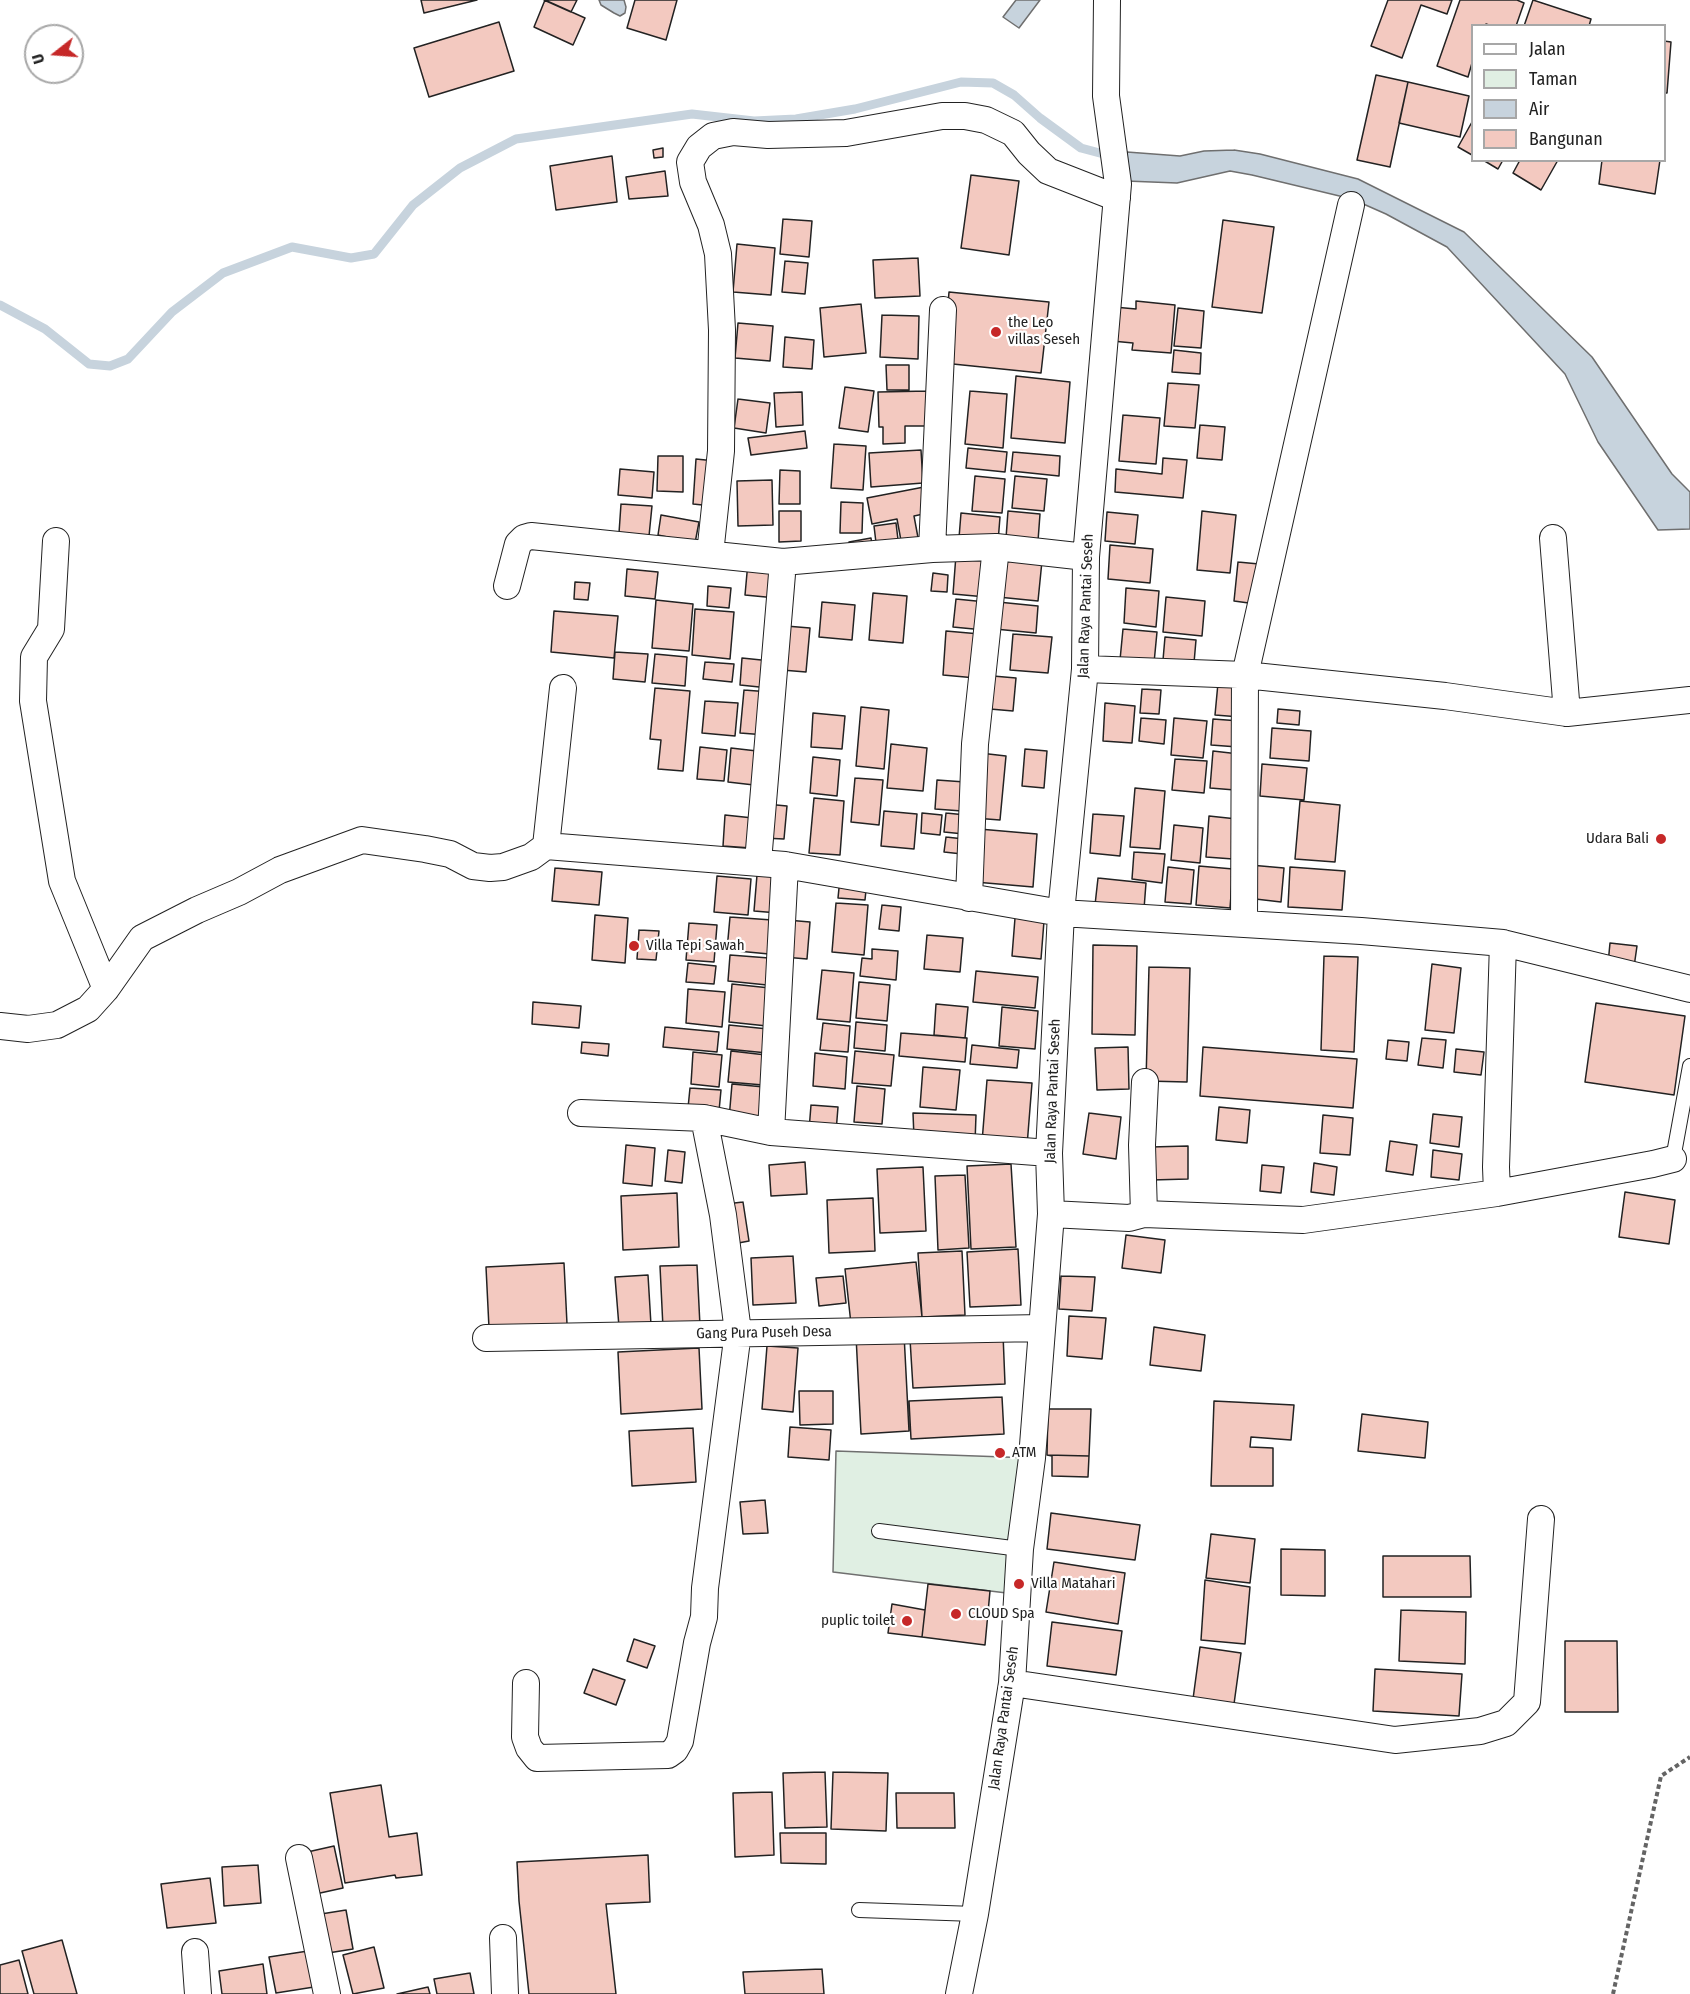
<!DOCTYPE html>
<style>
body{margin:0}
#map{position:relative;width:1690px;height:1994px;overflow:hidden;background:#fff;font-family:"Fira Sans Condensed",sans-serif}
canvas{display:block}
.legend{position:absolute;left:1471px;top:24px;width:195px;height:138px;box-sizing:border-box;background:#fff;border:2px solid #a7a7a7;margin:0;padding:8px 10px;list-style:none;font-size:18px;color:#222}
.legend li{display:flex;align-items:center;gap:12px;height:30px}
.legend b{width:30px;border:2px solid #a7a7a7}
.north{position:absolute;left:24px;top:24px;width:60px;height:60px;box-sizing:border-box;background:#fff;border:2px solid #a7a7a7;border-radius:50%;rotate:253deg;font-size:16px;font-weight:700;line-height:24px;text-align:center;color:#222}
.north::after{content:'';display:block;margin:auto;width:21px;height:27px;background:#c62828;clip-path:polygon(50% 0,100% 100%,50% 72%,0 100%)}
</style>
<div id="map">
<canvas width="1690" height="1994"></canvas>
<ul class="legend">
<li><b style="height:8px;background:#fff"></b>Jalan</li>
<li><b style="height:16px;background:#e0efe3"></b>Taman</li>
<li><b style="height:16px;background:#c7d3dd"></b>Air</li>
<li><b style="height:16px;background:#f3c9c0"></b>Bangunan</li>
</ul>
<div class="north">U</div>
</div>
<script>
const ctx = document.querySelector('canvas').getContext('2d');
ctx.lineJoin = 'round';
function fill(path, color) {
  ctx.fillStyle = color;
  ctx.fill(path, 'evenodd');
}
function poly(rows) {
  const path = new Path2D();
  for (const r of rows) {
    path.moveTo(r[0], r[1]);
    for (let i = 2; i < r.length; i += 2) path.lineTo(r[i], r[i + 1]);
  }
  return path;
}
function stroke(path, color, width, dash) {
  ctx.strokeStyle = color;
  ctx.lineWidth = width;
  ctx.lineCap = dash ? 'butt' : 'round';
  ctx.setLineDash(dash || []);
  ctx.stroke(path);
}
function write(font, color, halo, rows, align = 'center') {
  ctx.font = font + ' "Fira Sans Condensed",sans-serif';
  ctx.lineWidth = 4.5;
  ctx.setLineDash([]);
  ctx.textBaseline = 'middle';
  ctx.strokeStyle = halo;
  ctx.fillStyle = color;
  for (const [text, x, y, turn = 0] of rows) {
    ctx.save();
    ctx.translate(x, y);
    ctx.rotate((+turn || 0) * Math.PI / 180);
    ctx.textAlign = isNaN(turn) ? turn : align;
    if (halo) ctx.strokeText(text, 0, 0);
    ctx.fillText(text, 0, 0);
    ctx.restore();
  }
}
const green = poly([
 [836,1451,1032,1458,1015,1594,833,1572,836,1451]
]);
const water = poly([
 [599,0,624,0,626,7,625,13,620,16,614,13,601,5,599,0],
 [1016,0,1040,0,1019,28,1003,17,1016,0],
 [1234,150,1260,154,1358,179,1464,232,1592,357,1672,474,1690,492,1690,529,1658,530,1598,442,1565,374,1447,247,1386,214,1352,199,1252,175,1230,171,1177,183,1126,181,1127,152,1180,156,1204,151,1234,150]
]);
const stream = poly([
 [0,305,45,329,89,364,110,366,128,359,172,312,223,273,292,247,351,258,374,254,413,205,460,168,516,139,692,114,754,121,796,119,855,109,961,82,993,83,1014,95,1040,118,1081,148,1111,156]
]);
const building = poly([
 [421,0,477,0,424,13,421,0],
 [544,0,577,0,571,12,544,0],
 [545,0,585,18,573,45,534,27,545,0],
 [635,0,677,0,666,40,627,28,635,0],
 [1388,0,1452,0,1447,14,1421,5,1402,58,1371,46,1388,0],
 [1460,0,1517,0,1524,3,1516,26,1492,26,1486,24,1486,26,1472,26,1472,63,1468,77,1437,66,1460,0],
 [1533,0,1591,19,1589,26,1524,26,1533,0],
 [499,22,514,71,429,97,414,48,499,22],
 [1664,41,1671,42,1667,93,1664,93,1664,41],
 [1376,75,1408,82,1390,167,1357,160,1376,75],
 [1408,82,1469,96,1460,137,1399,123,1408,82],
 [1472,122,1472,155,1458,147,1472,122],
 [663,148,663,157,654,158,653,150,663,148],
 [612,156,617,202,556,210,550,166,612,156],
 [1483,160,1503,160,1498,169,1483,160],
 [1520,160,1558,160,1541,190,1513,173,1520,160],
 [1602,160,1660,160,1655,194,1599,184,1602,160],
 [665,171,668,196,629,199,626,177,665,171],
 [971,175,1019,181,1009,255,961,248,971,175],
 [783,219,812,221,809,257,780,254,783,219],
 [1223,220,1274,227,1262,313,1212,307,1223,220],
 [737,244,775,248,771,295,733,292,737,244],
 [918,258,920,296,875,298,873,260,918,258],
 [785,261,808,263,805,294,782,292,785,261],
 [949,292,1049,302,1041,373,943,363,949,292],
 [1136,301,1175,305,1171,353,1132,350,1133,343,1112,341,1114,307,1136,309,1136,301],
 [861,304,866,353,824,357,820,308,861,304],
 [1178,308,1204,311,1201,348,1174,346,1178,308],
 [882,315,919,316,918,359,880,357,882,315],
 [738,323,773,326,770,361,735,358,738,323],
 [785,337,814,340,812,369,783,367,785,337],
 [1174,350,1201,353,1200,374,1172,372,1174,350],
 [886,365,909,365,909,390,887,390,886,365],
 [1016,376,1070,382,1065,443,1011,438,1016,376],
 [1168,383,1199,385,1195,428,1164,426,1168,383],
 [845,387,874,391,868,432,839,428,845,387],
 [929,391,930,426,905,426,905,443,883,444,883,427,879,427,878,392,929,391],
 [970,391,1007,394,1003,448,965,444,970,391],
 [802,392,803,425,776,427,774,393,802,392],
 [738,399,770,403,766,433,734,428,738,399],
 [1123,415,1160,418,1156,464,1119,461,1123,415],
 [1200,425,1225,427,1222,460,1197,458,1200,425],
 [805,431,807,448,751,455,748,438,805,431],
 [834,444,866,446,863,490,831,488,834,444],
 [968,448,1007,452,1005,472,966,468,968,448],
 [921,450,923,483,871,487,869,453,921,450],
 [1013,452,1060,456,1059,476,1011,471,1013,452],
 [658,456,683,456,683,492,657,491,658,456],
 [1163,458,1187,460,1183,498,1115,492,1116,469,1162,474,1163,458],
 [696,459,715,461,712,506,693,504,696,459],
 [620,469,654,472,652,498,618,495,620,469],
 [780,470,800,471,800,504,779,504,780,470],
 [975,476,1005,479,1002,513,972,511,975,476],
 [1015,476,1047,479,1044,511,1012,508,1015,476],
 [772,480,773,525,738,526,737,481,772,480],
 [924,487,928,513,914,516,919,543,902,546,897,519,872,524,867,498,924,487],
 [841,502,863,503,862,533,840,533,841,502],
 [621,504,652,506,649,536,619,533,621,504],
 [779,511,801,511,801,541,779,542,779,511],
 [1008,511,1040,514,1038,541,1006,538,1008,511],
 [1202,511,1236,515,1230,573,1197,570,1202,511],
 [1107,512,1138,515,1135,544,1105,541,1107,512],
 [961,513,1000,517,998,542,959,538,961,513],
 [661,515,699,522,695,543,658,535,661,515],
 [896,523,899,548,877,551,874,526,896,523],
 [871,538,873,551,851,554,849,542,871,538],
 [1110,545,1153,549,1150,583,1108,579,1110,545],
 [956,555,990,558,986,597,953,594,956,555],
 [1001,558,1042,561,1038,601,998,597,1001,558],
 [748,562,779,565,776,598,745,595,748,562],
 [1238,562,1259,564,1256,604,1234,601,1238,562],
 [627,569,658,572,655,599,625,596,627,569],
 [933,573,948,575,947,592,931,591,933,573],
 [575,582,590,583,588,600,574,599,575,582],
 [708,586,731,588,729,608,707,606,708,586],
 [1126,588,1159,591,1156,627,1124,623,1126,588],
 [873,593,907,596,903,643,869,640,873,593],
 [1166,597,1205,601,1202,636,1163,632,1166,597],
 [956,599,986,602,984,630,953,627,956,599],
 [656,600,693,604,689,651,652,648,656,600],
 [822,602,855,605,852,640,819,637,822,602],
 [998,602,1038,606,1036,633,995,629,998,602],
 [695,609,734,612,730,659,692,655,695,609],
 [554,611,618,616,614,658,551,652,554,611],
 [786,626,810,628,806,672,782,670,786,626],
 [1123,629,1157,632,1154,663,1120,660,1123,629],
 [946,631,980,634,976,678,943,675,946,631],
 [1013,634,1052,637,1048,673,1010,670,1013,634],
 [1165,637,1196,640,1194,663,1163,660,1165,637],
 [615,652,648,654,645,682,613,679,615,652],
 [655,654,687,657,685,686,652,683,655,654],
 [742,658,771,661,769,688,740,685,742,658],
 [705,662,734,664,732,682,703,679,705,662],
 [993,676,1016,678,1013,711,990,709,993,676],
 [1218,683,1243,685,1240,717,1215,715,1218,683],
 [655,688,690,691,683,771,658,769,661,740,650,739,655,688],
 [1142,689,1161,690,1159,714,1140,713,1142,689],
 [744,690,770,692,766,735,740,733,744,690],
 [705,701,738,703,735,736,702,733,705,701],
 [1105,703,1135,706,1132,743,1103,741,1105,703],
 [861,707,889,710,884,769,856,766,861,707],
 [1278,709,1300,711,1299,725,1277,723,1278,709],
 [813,713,845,716,842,749,811,747,813,713],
 [1141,718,1166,720,1164,744,1139,741,1141,718],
 [1174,718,1207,721,1203,758,1171,755,1174,718],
 [1213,719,1240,721,1238,747,1211,745,1213,719],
 [1272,728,1311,731,1309,761,1270,758,1272,728],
 [891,744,927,748,923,791,887,788,891,744],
 [700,747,727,750,724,781,697,779,700,747],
 [731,748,757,751,754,785,728,782,731,748],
 [1025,749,1047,751,1044,788,1022,786,1025,749],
 [1213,751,1239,754,1235,790,1210,788,1213,751],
 [980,753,1006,756,1000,820,974,818,980,753],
 [813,757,840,760,837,796,810,793,813,757],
 [1175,759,1207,761,1204,793,1172,790,1175,759],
 [1262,764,1307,768,1304,800,1260,796,1262,764],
 [855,778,883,780,879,825,851,822,855,778],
 [937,780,965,782,962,811,935,809,937,780],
 [1135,788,1165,791,1160,849,1130,847,1135,788],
 [814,798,844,801,840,855,809,853,814,798],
 [1300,801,1340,805,1335,862,1295,859,1300,801],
 [766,804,787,806,784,839,763,838,766,804],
 [884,811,917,814,914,849,881,846,884,811],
 [922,813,942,815,940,835,921,833,922,813],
 [946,813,966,815,964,834,944,832,946,813],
 [1093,814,1124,816,1120,856,1090,853,1093,814],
 [725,815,753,818,751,848,723,846,725,815],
 [1209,816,1237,819,1233,859,1206,857,1209,816],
 [1174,825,1203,828,1200,863,1171,860,1174,825],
 [979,829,1037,834,1033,887,975,882,979,829],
 [946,837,964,839,962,854,944,852,946,837],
 [1134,852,1165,854,1162,883,1132,879,1134,852],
 [1250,865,1284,868,1281,902,1247,898,1250,865],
 [1199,866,1233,869,1230,908,1196,905,1199,866],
 [1168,867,1194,870,1191,904,1165,902,1168,867],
 [1290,867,1345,871,1342,910,1288,907,1290,867],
 [555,868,602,872,599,905,552,901,555,868],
 [757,875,781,877,778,913,754,911,757,875],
 [717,876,751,879,748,915,714,912,717,876],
 [840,878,867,880,865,900,838,898,840,878],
 [1098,878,1146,883,1144,909,1095,905,1098,878],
 [836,903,868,905,864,955,832,952,836,903],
 [882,905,901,907,899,931,879,929,882,905],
 [595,915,628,918,625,963,592,960,595,915],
 [730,917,772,920,769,954,727,950,730,917],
 [1015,918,1044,921,1041,959,1012,956,1015,918],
 [787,920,810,922,807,959,784,957,787,920],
 [689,923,717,925,714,962,686,960,689,923],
 [639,930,659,931,656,960,637,959,639,930],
 [927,935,963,938,960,972,924,969,927,935],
 [1610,943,1637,946,1634,967,1608,964,1610,943],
 [1093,945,1137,946,1135,1035,1092,1034,1093,945],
 [872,949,898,951,896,980,860,976,862,958,872,959,872,949],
 [730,955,769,958,767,985,728,981,730,955],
 [1324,956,1358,957,1354,1052,1321,1050,1324,956],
 [688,963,716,966,714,984,686,982,688,963],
 [1432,964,1461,968,1454,1033,1425,1030,1432,964],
 [1149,967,1190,968,1187,1082,1146,1081,1149,967],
 [822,970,854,973,850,1022,817,1019,822,970],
 [976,971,1038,977,1035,1008,973,1002,976,971],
 [859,982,890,985,887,1021,856,1018,859,982],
 [732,984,770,988,767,1026,729,1022,732,984],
 [688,989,725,992,722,1027,686,1023,688,989],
 [533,1002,581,1006,579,1028,532,1024,533,1002],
 [1596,1003,1685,1016,1674,1095,1585,1082,1596,1003],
 [936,1004,968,1007,965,1038,934,1035,936,1004],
 [1002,1007,1038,1011,1035,1049,999,1046,1002,1007],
 [856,1022,887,1025,885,1051,854,1048,856,1022],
 [823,1023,850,1026,848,1052,820,1050,823,1023],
 [729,1025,768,1029,767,1053,727,1049,729,1025],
 [665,1027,719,1032,717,1052,663,1047,665,1027],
 [901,1033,967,1038,965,1062,899,1056,901,1033],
 [1422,1038,1446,1040,1443,1068,1418,1065,1422,1038],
 [1388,1040,1409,1042,1407,1061,1386,1059,1388,1040],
 [582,1042,609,1044,608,1056,581,1053,582,1042],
 [972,1045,1019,1050,1017,1068,970,1064,972,1045],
 [1128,1047,1129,1089,1097,1090,1095,1048,1128,1047],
 [1203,1047,1357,1059,1353,1108,1200,1096,1203,1047],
 [1456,1049,1484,1052,1481,1075,1454,1072,1456,1049],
 [731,1051,766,1055,763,1085,728,1082,731,1051],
 [855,1051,894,1055,891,1086,852,1083,855,1051],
 [693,1052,722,1055,719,1087,691,1084,693,1052],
 [815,1053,847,1057,845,1089,813,1086,815,1053],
 [923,1067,960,1070,956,1110,920,1107,923,1067],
 [987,1080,1032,1083,1027,1146,982,1142,987,1080],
 [732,1084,764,1087,761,1122,729,1119,732,1084],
 [857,1086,885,1089,882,1124,854,1122,857,1086],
 [690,1088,721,1090,719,1111,688,1108,690,1088],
 [811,1105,838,1107,836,1132,809,1130,811,1105],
 [1219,1107,1250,1110,1247,1143,1216,1140,1219,1107],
 [913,1113,976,1115,975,1143,914,1138,913,1113],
 [1089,1113,1121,1117,1116,1159,1083,1154,1089,1113],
 [1433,1114,1462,1117,1459,1147,1430,1143,1433,1114],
 [1323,1115,1353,1118,1350,1155,1320,1153,1323,1115],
 [1390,1141,1417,1145,1413,1175,1386,1171,1390,1141],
 [626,1145,655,1148,652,1186,623,1183,626,1145],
 [1188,1146,1188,1179,1151,1180,1151,1147,1188,1146],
 [668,1150,685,1152,682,1183,665,1181,668,1150],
 [1433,1150,1462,1154,1459,1180,1431,1177,1433,1150],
 [805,1162,807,1194,771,1196,769,1165,805,1162],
 [1314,1163,1337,1167,1334,1195,1311,1192,1314,1163],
 [1011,1164,1016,1247,971,1249,967,1166,1011,1164],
 [1262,1165,1284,1167,1281,1193,1260,1191,1262,1165],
 [923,1167,926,1231,880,1233,877,1169,923,1167],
 [965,1175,969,1248,938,1250,935,1176,965,1175],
 [1625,1192,1675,1200,1669,1244,1619,1237,1625,1192],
 [677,1193,679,1247,623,1250,621,1196,677,1193],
 [873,1198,875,1251,829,1253,827,1200,873,1198],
 [743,1202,749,1241,733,1244,726,1204,743,1202],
 [1126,1235,1165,1240,1161,1273,1122,1268,1126,1235],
 [1018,1249,1021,1305,970,1307,967,1252,1018,1249],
 [962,1251,965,1315,922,1317,918,1253,962,1251],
 [793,1256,796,1303,753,1305,751,1258,793,1256],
 [916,1262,922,1317,851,1324,845,1269,916,1262],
 [564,1263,567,1324,489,1328,486,1267,564,1263],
 [697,1265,700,1326,663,1328,660,1266,697,1265],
 [648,1275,651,1325,619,1327,615,1277,648,1275],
 [843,1276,846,1303,819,1306,816,1278,843,1276],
 [1061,1276,1095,1277,1092,1311,1059,1309,1061,1276],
 [1069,1316,1106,1318,1102,1359,1067,1356,1069,1316],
 [1154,1327,1205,1335,1201,1371,1150,1365,1154,1327],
 [904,1334,909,1431,861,1434,856,1336,904,1334],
 [1003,1334,1005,1384,913,1388,910,1339,1003,1334],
 [767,1346,798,1348,793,1412,762,1409,767,1346],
 [699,1348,702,1409,621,1414,618,1352,699,1348],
 [799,1391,833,1391,833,1424,800,1425,799,1391],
 [1002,1397,1004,1434,911,1439,909,1401,1002,1397],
 [1214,1401,1294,1405,1291,1440,1251,1437,1250,1447,1273,1448,1273,1486,1211,1486,1214,1401],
 [1048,1409,1091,1409,1089,1456,1047,1455,1048,1409],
 [1362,1414,1428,1422,1425,1458,1358,1451,1362,1414],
 [790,1427,831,1430,829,1460,788,1457,790,1427],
 [693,1428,696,1482,632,1486,629,1431,693,1428],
 [1047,1455,1089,1456,1088,1477,1052,1476,1052,1456,1047,1455],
 [765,1500,768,1533,743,1534,740,1502,765,1500],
 [1051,1513,1140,1525,1135,1560,1047,1549,1051,1513],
 [1211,1534,1255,1539,1250,1583,1206,1578,1211,1534],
 [1281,1549,1325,1550,1325,1596,1281,1595,1281,1549],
 [1383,1556,1470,1556,1471,1597,1383,1597,1383,1556],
 [1054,1562,1125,1573,1118,1624,1046,1612,1054,1562],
 [1205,1580,1250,1587,1245,1644,1201,1640,1205,1580],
 [928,1584,990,1591,985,1645,922,1637,928,1584],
 [892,1604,925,1610,922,1637,888,1633,892,1604],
 [1401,1610,1466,1612,1465,1664,1399,1661,1401,1610],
 [1052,1622,1122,1631,1116,1675,1047,1666,1052,1622],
 [634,1639,655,1646,647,1668,627,1661,634,1639],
 [1565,1641,1617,1641,1618,1712,1565,1712,1565,1641],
 [1200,1647,1241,1653,1234,1704,1193,1699,1200,1647],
 [593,1669,625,1680,616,1705,584,1693,593,1669],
 [1375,1669,1462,1674,1459,1716,1373,1711,1375,1669],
 [825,1772,827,1827,785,1828,783,1773,825,1772],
 [833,1772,888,1773,886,1831,831,1829,833,1772],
 [381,1785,389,1837,417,1833,422,1875,396,1878,395,1875,345,1883,330,1793,381,1785],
 [772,1792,774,1855,735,1857,733,1793,772,1792],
 [896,1793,954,1793,955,1828,897,1828,896,1793],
 [780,1833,826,1833,826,1864,781,1863,780,1833],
 [334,1846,343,1888,311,1895,303,1853,334,1846],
 [648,1855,650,1902,606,1904,616,1994,529,1994,519,1901,517,1862,648,1855],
 [258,1865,261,1903,224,1906,222,1867,258,1865],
 [210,1878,216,1923,167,1928,161,1884,210,1878],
 [346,1910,353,1949,328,1953,321,1914,346,1910],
 [62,1940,77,1994,34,1994,22,1951,62,1940],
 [374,1947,384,1988,353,1994,343,1955,374,1947],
 [308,1951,314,1987,276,1993,269,1957,308,1951],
 [19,1960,28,1994,0,1994,0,1965,19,1960],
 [263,1964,267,1994,222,1994,219,1971,263,1964],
 [822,1969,824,1994,745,1994,743,1972,822,1969],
 [470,1973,474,1994,437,1994,434,1979,470,1973],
 [428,1987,430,1994,397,1994,428,1987]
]);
const path = poly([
 [1613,1994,1661,1776,1690,1757]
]);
const service = poly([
 [1673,1159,1690,1066],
 [879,1531,1020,1549],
 [859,1910,975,1914]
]);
const minor = poly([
 [1553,538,1567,713],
 [56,541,51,629,34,657,33,701,62,881,106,989],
 [932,549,943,310],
 [710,554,721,451,722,330,718,254,711,225,693,182,690,162,699,147,713,136,733,132,768,135,846,133,942,116,965,116,986,120,1013,133,1029,153,1048,171,1117,198],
 [507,586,518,544,524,538,531,536,783,562,932,549,996,547,1086,557],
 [1085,669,1245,675,1445,696,1567,713,1690,700],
 [546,846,563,688],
 [758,862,783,562],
 [969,898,975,744,996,547],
 [1244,924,1245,675,1351,205],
 [0,1026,28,1029,57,1025,88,1009,106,989,142,938,197,910,239,892,280,870,362,840,425,849,450,854,473,866,490,868,503,867,531,857,546,846,785,865,1061,913,1361,931,1503,943,1690,989],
 [581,1113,704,1118,771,1132,1049,1153],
 [771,1132,785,865],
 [1497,1193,1496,1167,1503,943],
 [1051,1214,1129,1218,1144,1214,1303,1220,1497,1193,1653,1164,1673,1159],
 [1144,1214,1142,1145,1145,1082],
 [486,1338,1042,1328],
 [526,1683,525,1737,529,1748,537,1758,668,1755,675,1750,680,1741,697,1643,704,1617,705,1588,738,1332,723,1215,704,1118],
 [1012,1683,1395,1740,1480,1731,1506,1723,1527,1702,1541,1519],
 [299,1858,327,1994],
 [503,1938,505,1994],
 [195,1952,198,1994],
 [959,1994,975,1914,1012,1683,1020,1549,1032,1458,1051,1214,1049,1153,1061,913,1085,669,1086,557,1118,184,1106,96,1107,0]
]);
const markers = [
 [996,332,6,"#c62828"],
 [1661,839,6,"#c62828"],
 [634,946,6,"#c62828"],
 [1000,1453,6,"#c62828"],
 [1019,1584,6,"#c62828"],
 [956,1614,6,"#c62828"],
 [907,1621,6,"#c62828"]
];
const poiNames = [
 ["the Leo",1008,323],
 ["villas Seseh",1008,340],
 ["Udara Bali",1649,839,"right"],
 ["Villa Tepi Sawah",646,946],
 ["ATM",1012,1453],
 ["Villa Matahari",1031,1584],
 ["CLOUD Spa",968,1614],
 ["puplic toilet",895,1621,"right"]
];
const streetNames = [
 ["Jalan Raya Pantai Seseh",1086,606,-88],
 ["Jalan Raya Pantai Seseh",1053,1091,-88],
 ["Gang Pura Puseh Desa",764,1333,-1],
 ["Jalan Raya Pantai Seseh",1004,1718,-82]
];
fill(green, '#e0efe3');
stroke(green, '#6f6f6f', 1.5);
fill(water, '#c7d3dd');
stroke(water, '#6f6f6f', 1.5);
stroke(stream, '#c7d3dd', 9);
fill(building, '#f3c9c0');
stroke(building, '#222', 1.5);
stroke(service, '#222', 16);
stroke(minor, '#222', 28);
stroke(path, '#646464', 4, [4.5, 3]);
stroke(service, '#fff', 14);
stroke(minor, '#fff', 26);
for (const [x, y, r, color] of markers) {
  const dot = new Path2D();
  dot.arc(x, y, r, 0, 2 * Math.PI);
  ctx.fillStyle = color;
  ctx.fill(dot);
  stroke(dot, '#fff', 2);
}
write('15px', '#222', '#fff', poiNames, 'left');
write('15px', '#222', '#fff', streetNames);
</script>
